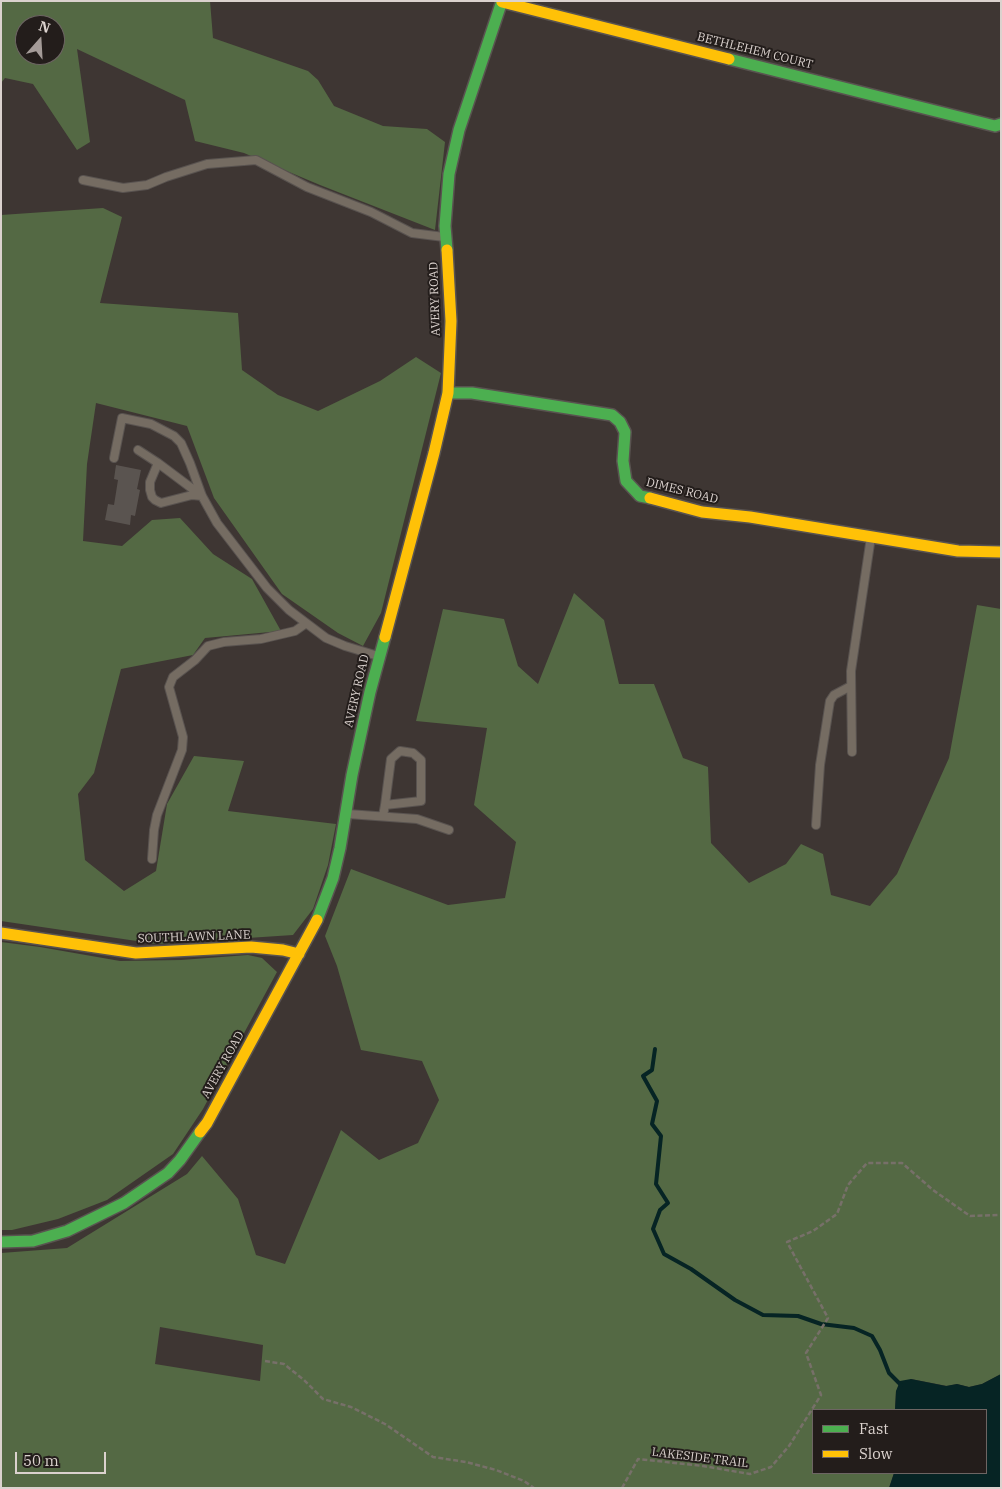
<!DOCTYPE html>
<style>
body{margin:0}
#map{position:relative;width:1002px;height:1489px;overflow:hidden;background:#3e3633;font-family:"IBM Plex Serif",serif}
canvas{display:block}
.frame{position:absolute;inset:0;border:2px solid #dbd2ce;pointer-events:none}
.legend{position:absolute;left:812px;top:1409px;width:175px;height:65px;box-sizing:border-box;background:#231d1b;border:1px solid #6d6563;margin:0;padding:6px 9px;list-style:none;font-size:15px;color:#dbd2ce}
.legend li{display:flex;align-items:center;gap:10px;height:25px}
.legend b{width:25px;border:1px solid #6d6563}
.north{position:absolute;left:15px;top:15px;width:50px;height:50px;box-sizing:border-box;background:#231d1b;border:1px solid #6d6563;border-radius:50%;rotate:19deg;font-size:14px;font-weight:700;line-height:20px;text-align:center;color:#dbd2ce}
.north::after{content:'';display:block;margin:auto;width:18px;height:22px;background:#a49b98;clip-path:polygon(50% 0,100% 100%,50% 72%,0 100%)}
.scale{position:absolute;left:15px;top:1452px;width:91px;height:22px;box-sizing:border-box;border:2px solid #dbd2ce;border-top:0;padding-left:6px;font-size:15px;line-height:18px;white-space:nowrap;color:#dbd2ce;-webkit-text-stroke:4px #231d1b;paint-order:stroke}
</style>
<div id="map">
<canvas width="1002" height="1489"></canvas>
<div class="frame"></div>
<ul class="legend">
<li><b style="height:6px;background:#4caf50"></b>Fast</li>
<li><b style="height:6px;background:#ffc107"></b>Slow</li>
</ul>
<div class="north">N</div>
<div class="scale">50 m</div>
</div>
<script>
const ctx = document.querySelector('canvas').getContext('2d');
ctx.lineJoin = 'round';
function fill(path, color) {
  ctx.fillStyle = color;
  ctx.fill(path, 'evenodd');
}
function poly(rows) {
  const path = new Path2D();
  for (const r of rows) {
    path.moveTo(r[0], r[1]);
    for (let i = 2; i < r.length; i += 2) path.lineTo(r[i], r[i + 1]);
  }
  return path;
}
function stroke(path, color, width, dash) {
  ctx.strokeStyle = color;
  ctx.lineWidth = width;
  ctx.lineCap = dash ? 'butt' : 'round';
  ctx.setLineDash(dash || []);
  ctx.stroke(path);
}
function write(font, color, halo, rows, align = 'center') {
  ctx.font = font + ' "IBM Plex Serif",serif';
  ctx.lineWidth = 4;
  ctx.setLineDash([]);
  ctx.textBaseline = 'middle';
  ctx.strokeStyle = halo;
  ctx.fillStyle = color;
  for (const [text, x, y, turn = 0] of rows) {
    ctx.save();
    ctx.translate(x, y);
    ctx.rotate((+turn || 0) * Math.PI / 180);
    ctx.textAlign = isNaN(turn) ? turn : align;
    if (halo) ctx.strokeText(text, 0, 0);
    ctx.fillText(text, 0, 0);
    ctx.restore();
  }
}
const forest = poly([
 [1,1,210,1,213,38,308,71,318,80,334,106,383,126,427,129,445,142,435,230,320,185,244,153,195,141,185,100,77,49,90,142,77,150,33,84,5,78,1,83],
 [25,25,55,25,55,55,25,55],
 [103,208,122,217,100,303,238,313,242,370,278,395,318,411,380,381,416,357,441,373,381,613,363,646,338,633,282,594,214,498,187,426,96,403,87,464,83,541,122,546,152,520,180,518,213,554,252,579,281,631,205,638,193,655,121,669,94,773,78,794,85,860,124,891,156,871,167,804,194,756,244,761,228,811,336,824,328,865,313,909,293,935,157,944,1,921,1,215],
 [574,593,604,620,619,684,654,684,683,758,708,767,711,843,749,883,786,864,801,844,823,854,831,895,870,906,897,874,949,758,977,605,1001,609,1001,1374,982,1384,969,1387,957,1384,947,1386,911,1379,896,1391,895,1410,813,1410,813,1473,894,1473,889,1488,1,1488,1,1253,67,1248,187,1174,202,1156,238,1199,256,1255,285,1264,341,1130,379,1160,418,1143,439,1100,422,1061,361,1050,337,966,325,936,351,869,448,905,505,898,516,842,474,805,487,728,416,721,443,609,504,619,518,666,538,684],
 [160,1327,263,1345,260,1381,155,1364],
 [1,942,40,947,120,961,181,960,248,955,262,958,277,972,203,1109,173,1154,107,1200,58,1219,12,1230,1,1230]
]);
const water = poly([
 [1001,1374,1001,1488,889,1488,894,1473,986,1473,986,1410,895,1410,896,1391,900,1381,911,1379,946,1386,957,1384,969,1387,982,1384]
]);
const stream = poly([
 [655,1049,652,1070,643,1076,657,1101,652,1124,661,1136,656,1184,668,1203,660,1210,653,1229,664,1254,691,1269,735,1300,763,1315,798,1316,821,1324,854,1328,872,1336,880,1350,889,1373,901,1385]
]);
const building = poly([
 [116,465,141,470,137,489,140,490,135,516,131,515,130,525,105,520,108,504,114,505,118,480,114,479]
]);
const path = poly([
 [265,1361,284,1364,304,1380,323,1399,351,1407,385,1424,433,1457,466,1462,496,1470,524,1481,534,1488],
 [622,1488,638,1459,703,1466,750,1474,771,1467,789,1446,821,1395,806,1353,828,1318,787,1242,813,1231,837,1214,848,1185,867,1163,902,1163,933,1190,970,1216,1001,1215]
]);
const lane = poly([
 [83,180,123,188,147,185,166,177,207,164,256,160,307,187,371,212,412,233,444,237],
 [138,450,158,463,150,482,150,490,152,497,155,500,161,503,192,495,202,496],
 [114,458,122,418,151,424,174,436,181,443,190,463,202,496,217,523,267,588,289,610,326,638,345,646,378,656],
 [158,463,202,496],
 [852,752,851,671,871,537],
 [348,814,417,819,449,830],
 [383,816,385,805,391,759,400,751,413,753,421,760,421,801,385,805],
 [816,825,820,765,830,701,834,695,851,686],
 [152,859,154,830,157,815,182,750,183,737,169,687,173,677,195,660,208,646,224,642,261,639,295,631,305,624]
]);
const fast = poly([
 [729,59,995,126,1001,124],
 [447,250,445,226,449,174,459,130,502,1],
 [448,393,472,393,612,415,620,422,625,432,623,461,626,481,640,496,650,498],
 [317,920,333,878,340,848,352,775,370,692,385,637],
 [1,1242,33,1241,67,1231,124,1203,168,1173,180,1160,200,1132]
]);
const slow = poly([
 [502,2,729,59],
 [650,498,702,512,750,517,958,551,1001,552],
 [385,637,434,453,448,393,451,321,447,250],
 [1,933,136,953,251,947,283,950,299,954],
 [200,1132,207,1123,317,920]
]);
const streetNames = [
 ["BETHLEHEM COURT",755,51,14],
 ["AVERY ROAD",435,299,-92],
 ["DIMES ROAD",682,491,14],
 ["AVERY ROAD",357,691,-77],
 ["SOUTHLAWN LANE",194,937,-2],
 ["AVERY ROAD",223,1065,-61],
 ["LAKESIDE TRAIL",700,1458,7]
];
fill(forest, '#546944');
fill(water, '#062424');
stroke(stream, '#062424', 4);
fill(building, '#5a5450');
stroke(lane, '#595350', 10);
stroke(fast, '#595350', 14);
stroke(slow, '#595350', 14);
stroke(path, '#777069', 2.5, [5, 2.5]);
stroke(lane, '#756c62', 8);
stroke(fast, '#4caf50', 11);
stroke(slow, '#ffc107', 11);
write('12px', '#dbd2ce', '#231d1b', streetNames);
</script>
